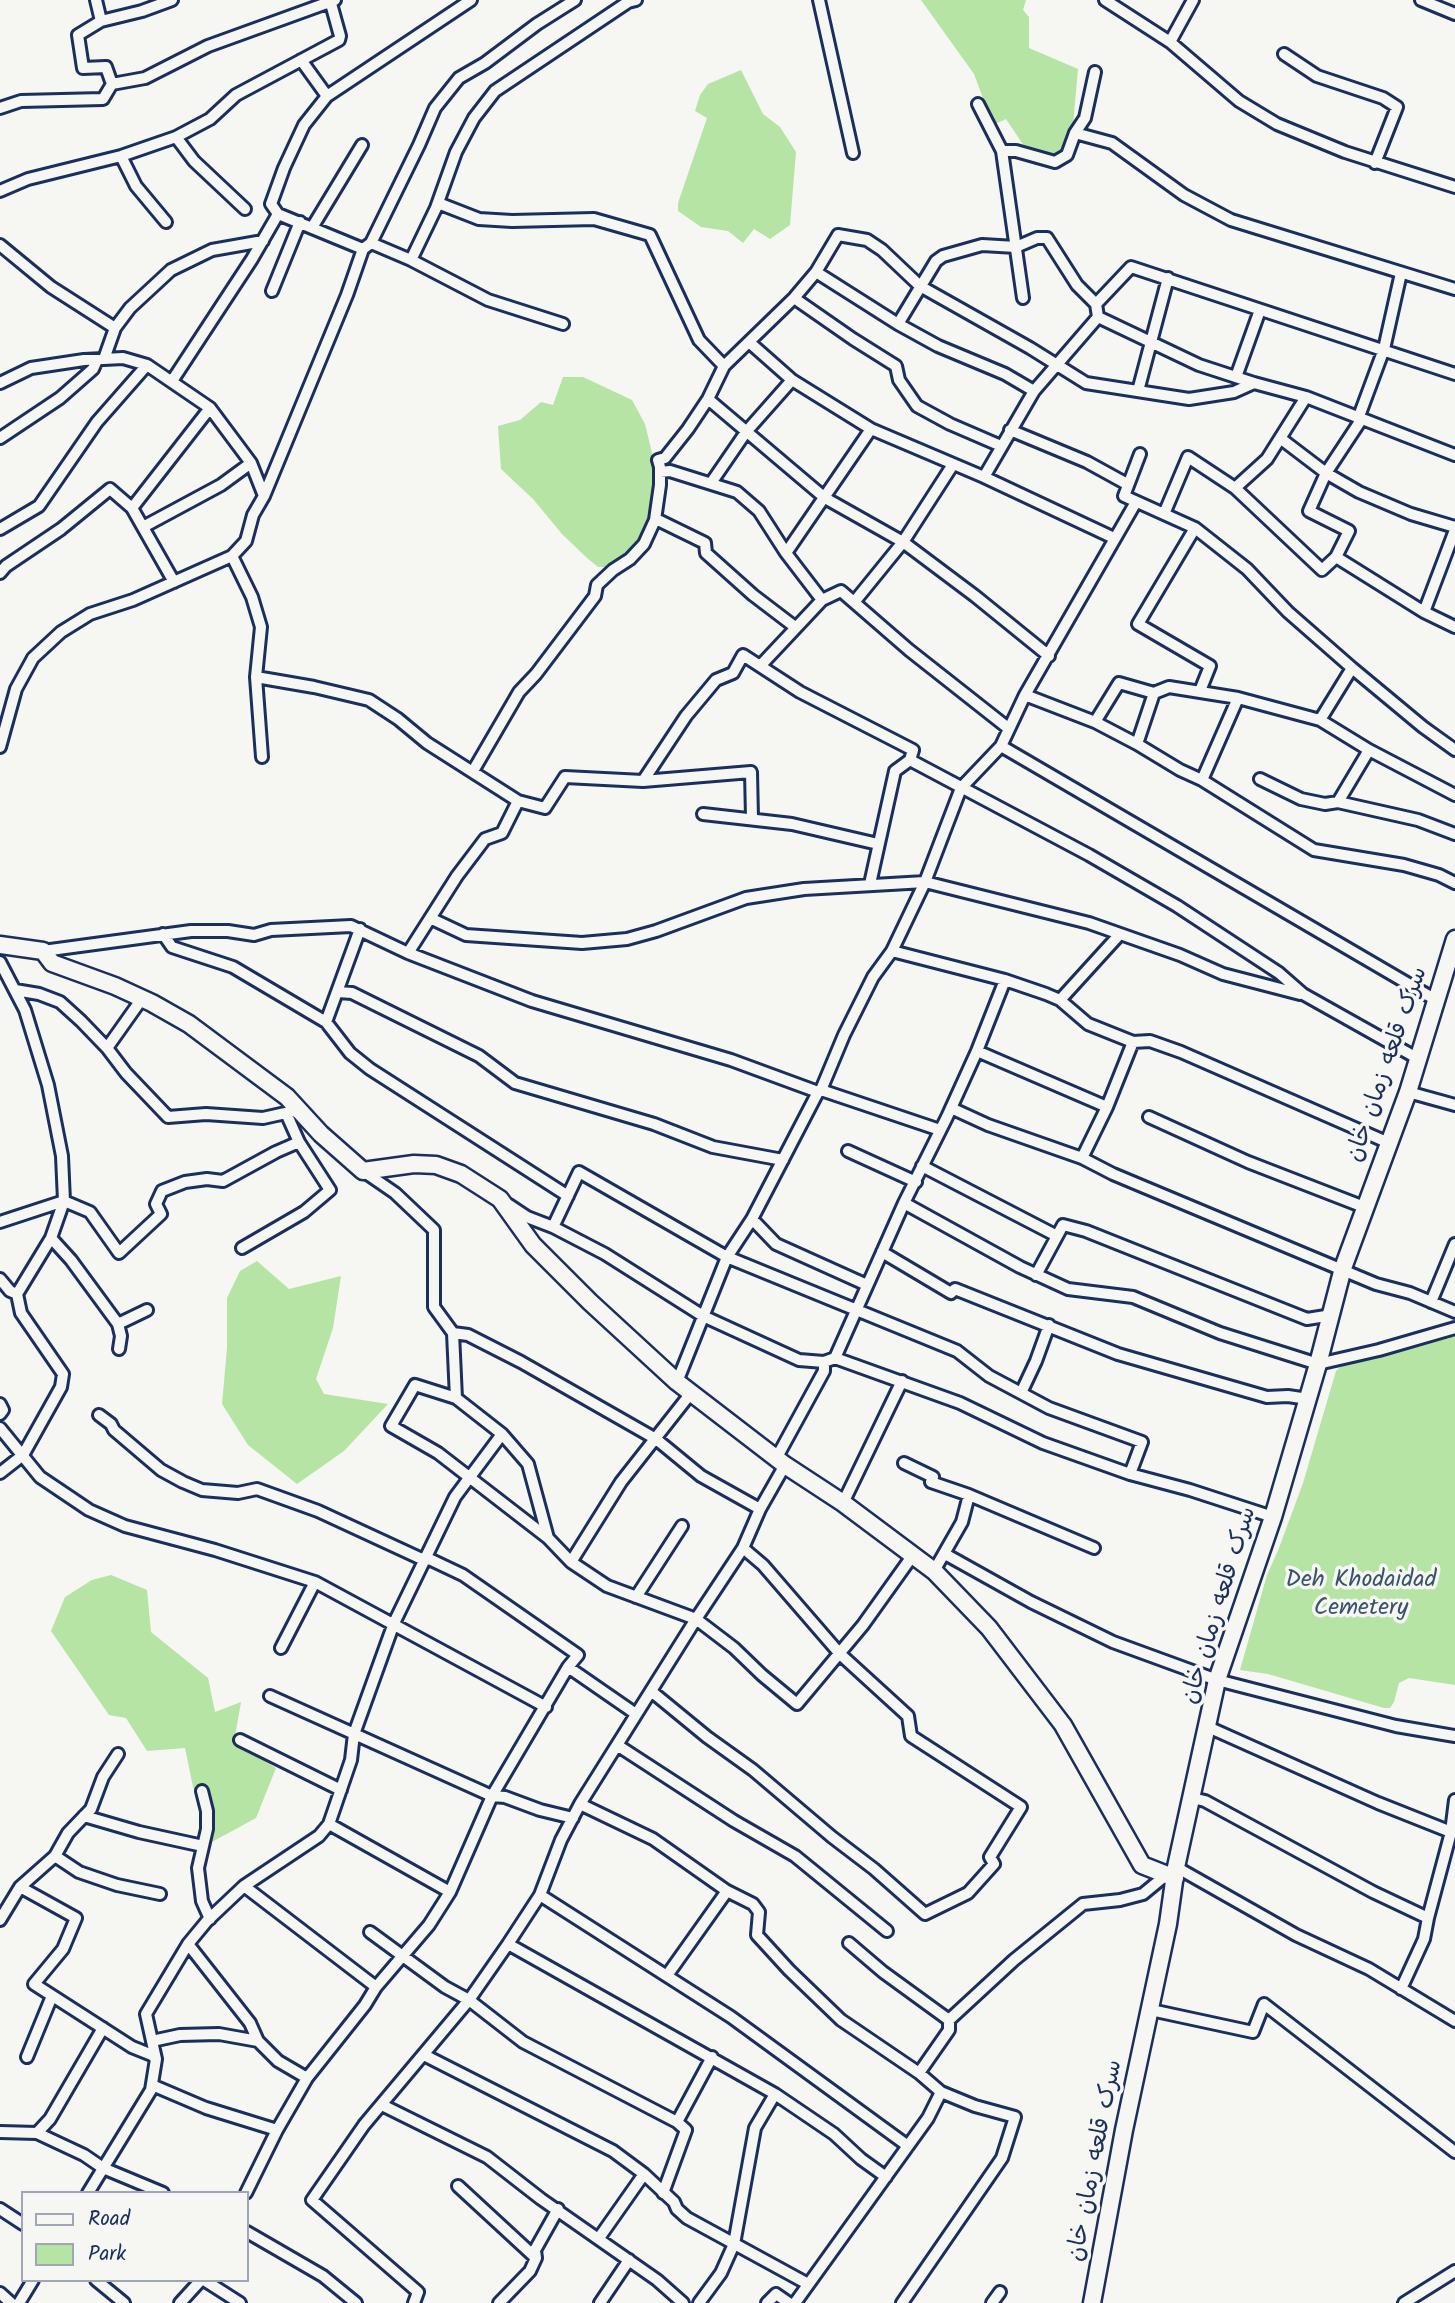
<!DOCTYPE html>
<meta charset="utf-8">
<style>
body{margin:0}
#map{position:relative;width:1455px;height:2303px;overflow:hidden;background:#f6f6f2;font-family:Kalam,sans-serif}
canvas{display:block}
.legend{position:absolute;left:21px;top:2191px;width:228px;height:91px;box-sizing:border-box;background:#f6f6f2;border:2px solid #9ea6b7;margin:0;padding:9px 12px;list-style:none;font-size:21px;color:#1b2f5e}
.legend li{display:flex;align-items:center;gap:14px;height:35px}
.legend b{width:35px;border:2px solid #9ea6b7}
</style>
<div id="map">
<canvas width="1455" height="2303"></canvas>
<ul class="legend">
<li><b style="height:9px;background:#f6f6f2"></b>Road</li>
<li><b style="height:19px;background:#b5e4a4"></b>Park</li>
</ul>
</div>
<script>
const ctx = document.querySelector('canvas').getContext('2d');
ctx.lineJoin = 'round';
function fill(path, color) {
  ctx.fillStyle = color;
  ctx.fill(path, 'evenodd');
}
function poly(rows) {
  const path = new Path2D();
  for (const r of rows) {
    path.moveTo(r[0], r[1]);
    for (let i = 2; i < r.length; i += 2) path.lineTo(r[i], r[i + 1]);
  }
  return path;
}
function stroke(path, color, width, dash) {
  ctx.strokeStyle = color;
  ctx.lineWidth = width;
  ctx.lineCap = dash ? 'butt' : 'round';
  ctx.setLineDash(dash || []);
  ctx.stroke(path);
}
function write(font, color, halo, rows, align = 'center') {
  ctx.font = font + ' Kalam,"Playpen Sans Arabic",sans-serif';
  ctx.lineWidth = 7;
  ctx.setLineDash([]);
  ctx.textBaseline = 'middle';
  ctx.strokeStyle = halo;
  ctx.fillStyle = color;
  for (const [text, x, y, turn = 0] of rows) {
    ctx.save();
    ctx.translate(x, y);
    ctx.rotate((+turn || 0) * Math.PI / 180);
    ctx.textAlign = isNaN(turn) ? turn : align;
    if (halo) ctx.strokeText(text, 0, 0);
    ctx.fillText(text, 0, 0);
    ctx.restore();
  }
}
const green = poly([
 [921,0,1026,0,1023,10,1029,17,1029,48,1078,69,1073,125,1061,153,1047,157,1024,146,1006,119,993,125,974,74],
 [741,70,763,114,780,127,796,152,790,225,770,239,754,229,743,243,728,231,701,227,678,211,678,203,707,118,695,111,700,95,708,84],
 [563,377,583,377,632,400,645,424,653,457,656,492,646,535,624,561,606,567,598,567,587,558,562,534,533,499,501,469,498,426,520,420,541,402,553,405],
 [257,1261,289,1289,341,1276,333,1328,316,1379,324,1394,388,1404,344,1451,297,1484,248,1445,222,1404,227,1348,227,1298,240,1271],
 [1455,1336,1455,1685,1409,1678,1399,1683,1394,1702,1390,1708,1384,1708,1268,1674,1240,1670,1267,1575,1279,1548,1303,1483,1336,1371,1343,1364,1413,1343],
 [111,1575,147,1590,151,1632,208,1678,215,1712,241,1702,234,1742,276,1768,256,1818,210,1843,193,1787,185,1748,147,1751,126,1718,109,1715,51,1631,65,1597,92,1580]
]);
const street = poly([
 [96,0,101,21,78,35,83,68,106,67,112,84],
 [819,0,853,153],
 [1105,0,1170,42,1239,101,1277,124,1345,152,1455,187],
 [1421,0,1455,14],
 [101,21,142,11,172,0],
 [1170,42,1193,0],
 [1284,54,1317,76,1383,98,1397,107,1375,163],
 [301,60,327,96],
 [978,104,1002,151],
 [0,108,21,101,103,99,112,84,145,78,208,46,335,0],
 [1075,133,1112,143,1184,195,1231,220,1455,289],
 [176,137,194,161,245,209],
 [121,156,136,186,166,222],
 [0,191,28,179,121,156,176,137,210,119,236,95,339,40,340,36,330,0],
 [438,203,479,219,512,221,594,219,650,235,699,340,724,366],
 [278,214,363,249],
 [313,226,362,145],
 [371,243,411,260,488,300,563,324],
 [0,245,51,287,115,328],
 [411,260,436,208,456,152,474,118,495,91,628,2,636,0],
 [816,272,898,324,938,346,1005,374,1034,391],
 [272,291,300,222],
 [794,298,853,339,896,366,899,380,917,406,950,424,1001,446],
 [1023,298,1002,151,1016,151,1055,162,1067,155,1075,133,1085,118,1095,72],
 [1098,317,1199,365,1254,383,1306,397,1455,455],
 [898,324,936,261,943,256,982,245,1016,247,1037,238,1047,238,1077,285,1096,304],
 [749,342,792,380,871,429,984,477,1114,538],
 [104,359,115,328,130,308,171,270,212,250,263,241],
 [1236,377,1260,310],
 [172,381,252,259,278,214,271,204,284,168,304,125,327,96,471,0],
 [0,383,31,368,84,360,123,358,147,365,210,408,251,463,264,496],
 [1138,391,1168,278],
 [708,399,825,498,903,542,975,596,1049,656],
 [1358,419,1384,349,1401,273],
 [1010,430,1087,462,1127,484],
 [0,438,60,398,93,369,97,360],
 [1280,438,1326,473,1359,492,1411,514,1455,527],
 [1140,454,1124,496,1195,528,1247,569,1288,612,1352,668,1423,727,1455,750],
 [660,472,670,471,737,492,759,511,786,553,822,600],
 [984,477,1034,391,1098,317,1096,304,1131,267,1455,374],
 [711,483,746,432,792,380],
 [1235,488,1267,459,1306,397],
 [132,508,210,408],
 [1164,514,1188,457,1235,488,1322,570,1336,557,1349,531,1309,511,1326,473,1361,420],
 [655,520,660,521,705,543,706,553,753,595,795,627],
 [143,527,221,485,251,463],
 [1195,528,1138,624,1210,666,1200,691],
 [0,529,39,506,97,422,147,365],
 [786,553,871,429],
 [232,556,252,597,261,627,256,677,262,757],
 [1336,557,1424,612,1455,627],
 [0,573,6,566,61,529,110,489,132,508,174,582],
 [855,601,903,542,952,466],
 [1424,612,1455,530],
 [761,665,822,600,841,591,909,650,1008,728],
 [256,677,314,687,369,700,398,719,427,743,518,801,545,808,565,777,643,781,751,772,752,818],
 [1025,695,1095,722,1137,744,1180,770,1202,780,1314,850,1404,865,1439,875,1455,883],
 [1320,720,1352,668],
 [1095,722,1119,683,1154,693,1169,687,1238,698,1320,720,1369,750,1455,795],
 [1137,744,1154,693],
 [1001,746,1436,1000],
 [0,747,16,689,33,658,61,632,90,614,133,600,232,556,246,541,253,515,264,496,347,295,363,249,371,243,419,145,435,108,459,78,485,63,537,24,575,0],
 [473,771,519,692,536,674,595,596,597,585,613,570,630,559,644,544,655,520,660,485,660,467,658,460,665,458,688,429,708,399,724,366,794,298,816,272,838,235,867,240,882,250,920,286,1030,348,1086,383,1189,399,1234,392,1254,383],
 [1260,779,1301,799,1325,804,1338,802,1418,820,1455,834],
 [1202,780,1238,698],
 [643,781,686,716,716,680,733,673,743,655,800,692,913,750,910,760,1089,855,1177,906,1279,973,1303,994,1417,1058],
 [1338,802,1369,750],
 [703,814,792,824,878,844],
 [870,884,895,771,910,760],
 [432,919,466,935,582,943,627,939,656,931,746,898,804,889,925,882,1089,923,1180,955,1223,974,1300,994],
 [163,934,172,947,233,967,326,1022,350,1053,370,1069,568,1196],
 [43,951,191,931,228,931,254,935,271,930,351,926,408,953,532,1001,731,1060,818,1092],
 [892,951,1005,980,1046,994,1060,1000,1088,1024,1133,1042,1150,1041,1181,1052,1389,1143],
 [408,953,457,876,485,839,502,833,518,801],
 [0,962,25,1010,48,1085,62,1156,64,1201,51,1238,17,1294,21,1313,63,1374,61,1387,23,1455,0,1473],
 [15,990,39,994,60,1002,81,1021,107,1048],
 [338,992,352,993,479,1056,515,1083,654,1124,713,1147,783,1160],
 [141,1000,107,1048,126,1073,168,1117,206,1114,263,1118,299,1110],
 [1060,1000,1120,934],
 [326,1022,360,929],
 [977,1051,1107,1107],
 [821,1090,940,1130],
 [1408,1092,1455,1105],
 [951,1108,988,1125,1082,1158,1113,1174,1376,1284,1410,1293,1455,1312],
 [1149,1117,1248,1162,1364,1207],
 [848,1151,916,1182],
 [1082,1158,1107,1107,1133,1042],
 [922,1166,1057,1236],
 [363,1171,395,1193,434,1230,434,1307,453,1333,456,1398,502,1434,528,1464,548,1538,571,1562,607,1586,696,1619,734,1648,762,1675,797,1704,863,1625,913,1555],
 [904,1203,1020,1267,1068,1289,1133,1297,1220,1333,1318,1364,1379,1350,1455,1328],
 [509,1205,527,1217,553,1227,605,1254,703,1316,799,1360,824,1362,835,1358,960,1403,1043,1443,1130,1474,1190,1490,1273,1517],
 [752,1219,776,1244,867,1285],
 [0,1222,64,1201,90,1212,119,1253,161,1214,156,1204,162,1191,185,1182,207,1179,223,1181,276,1152,299,1142],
 [553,1227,579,1172,727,1257,957,1351,989,1376,1049,1408,1142,1442,1130,1474],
 [51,1238,71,1260,118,1324,121,1336,119,1349],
 [242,1248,304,1212,330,1190,299,1142,286,1113],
 [882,1252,951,1293,955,1289,1118,1354,1267,1397,1288,1396,1308,1399],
 [1036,1275,1063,1225,1086,1231,1307,1319,1332,1315],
 [0,1279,10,1291,17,1294],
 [1431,1302,1455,1244],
 [118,1324,147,1310],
 [453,1333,468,1335,521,1362,656,1439,701,1476,760,1509],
 [835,1358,904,1203,947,1117,977,1051,1005,980],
 [677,1382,727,1257,752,1219,818,1092,821,1090,844,1035,873,977,892,951,925,882,961,788,1001,746,1025,695,1136,502],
 [1021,1393,1036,1361,1049,1325],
 [456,1398,415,1385,391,1426,438,1453,548,1538],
 [0,1404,3,1410,0,1414],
 [99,1415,111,1424,114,1430,161,1470,183,1482,202,1490,238,1493,257,1489,318,1511,424,1560],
 [0,1428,40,1477,89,1510,125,1526,215,1550,315,1582,546,1707],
 [777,1457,824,1371,824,1362],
 [904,1463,933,1477,931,1482,969,1495,1094,1548],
 [843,1503,902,1381],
 [945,1554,1031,1602,1113,1642,1217,1680,1396,1726,1455,1736],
 [425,1557,463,1575,578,1655,568,1667],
 [571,1562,621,1482,691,1393],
 [934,1571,962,1522,969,1495],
 [636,1597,682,1526],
 [281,1648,315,1582],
 [651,1691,707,1737,753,1770,832,1837,874,1869,925,1914,968,1893,994,1864,990,1857,1021,1807,911,1736,908,1716,840,1654,763,1565,743,1548],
 [270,1696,492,1796,505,1797,540,1810,573,1818],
 [1208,1727,1378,1803,1451,1832],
 [240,1740,341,1790],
 [617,1745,734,1821,795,1856,887,1931],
 [202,1791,207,1811,207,1829,198,1868,202,1901,210,1919],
 [1192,1798,1205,1801,1373,1892,1428,1918],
 [580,1804,653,1839,727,1891,753,1904,759,1912,757,1935,789,1970,841,2020,919,2073,941,2092,975,2106,1015,2117,1002,2158,902,2303],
 [84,1816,139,1832,203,1846],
 [329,1824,450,1892],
 [55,1856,79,1872,117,1885,160,1894],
 [1176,1867,1296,1935,1369,1969,1455,2021],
 [244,1886,376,1987],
 [20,1887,76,1918,63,1949,34,1984,132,2047,152,2055,156,2059],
 [540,1895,731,2017,908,2146],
 [0,1920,20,1887,55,1856,68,1833,91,1809,103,1777,118,1754],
 [370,1932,445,1987,469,2000,523,2042,677,2122,686,2130,663,2193],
 [849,1943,883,1972,949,2020],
 [188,1944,250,2023,258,2041,278,2061,307,2078],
 [508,1944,775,2094,834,2134,861,2159,886,2177],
 [668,1974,727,1891],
 [1401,1989,1424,1939,1428,1918,1451,1832,1455,1800],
 [1151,2010,1253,2032,1264,2004,1455,2152],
 [152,2041,180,2035,219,2034,258,2041],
 [424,2055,613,2151,644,2174,674,2202,677,2209,687,2218,808,2284],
 [27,2057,52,1996],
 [919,2073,949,2030,949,2020,1014,1960,1083,1904,1120,1900,1143,1894,1166,1875],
 [152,2085,206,2108,277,2130],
 [382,2105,487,2157,541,2199,657,2280,683,2303],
 [677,2122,712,2057],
 [0,2132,37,2133,50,2119,103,2028],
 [37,2133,84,2155,103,2168,163,2193],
 [458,2186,536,2258],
 [88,2193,151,2090,156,2059,146,2014,188,1944,207,1921,244,1886,319,1836,329,1824,351,1760,354,1734,394,1623,455,1497,502,1434],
 [246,2193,277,2130,307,2078,365,2005,376,1987,429,1925,450,1892,492,1796,568,1667,636,1714],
 [0,2209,23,2224],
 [247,2232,323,2276,356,2303],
 [599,2238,644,2174],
 [96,2280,124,2303],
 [204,2280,240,2303],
 [0,2293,11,2303],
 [19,2303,33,2280],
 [180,2303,201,2280],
 [414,2303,418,2292,312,2200,364,2125,469,2000,508,1944,540,1895,561,1840,580,1804,696,1619,743,1548,760,1509,785,1465],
 [499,2303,530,2271,536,2258,535,2250,558,2209],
 [600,2303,629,2260],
 [699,2303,721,2273,734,2244,755,2128,775,2094],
 [767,2303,776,2294,789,2303],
 [795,2303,928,2118,941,2092],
 [992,2303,1000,2292],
 [1404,2303,1455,2271]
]);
const secondary = poly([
 [0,945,43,951,52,963,115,986,152,1003,189,1024,287,1097,321,1134,363,1171,414,1164,436,1165,461,1174,500,1199,533,1245,590,1302,677,1382,785,1465,843,1503,934,1571,989,1628,1063,1725,1142,1865,1175,1878],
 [1092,2303,1124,2130,1168,1924,1176,1867,1217,1680,1273,1517,1318,1364,1343,1268,1408,1092,1455,939]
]);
const streetNames = [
 ["سرک قلعه زمان خان",1389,1065,-71],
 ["سرک قلعه زمان خان",1221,1606,-73],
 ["سرک قلعه زمان خان",1097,2161,-79]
];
const parkNames = [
 ["Deh Khodaidad",1361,1582],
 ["Cemetery",1361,1610]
];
fill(green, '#b5e4a4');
stroke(street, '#1b2f5e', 16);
stroke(secondary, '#1b2f5e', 21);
stroke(street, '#f6f6f2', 10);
stroke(secondary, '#f6f6f2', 16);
write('24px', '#1b2f5e', '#f6f6f2', streetNames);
write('24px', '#3a536c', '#f6f6f2', parkNames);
</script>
